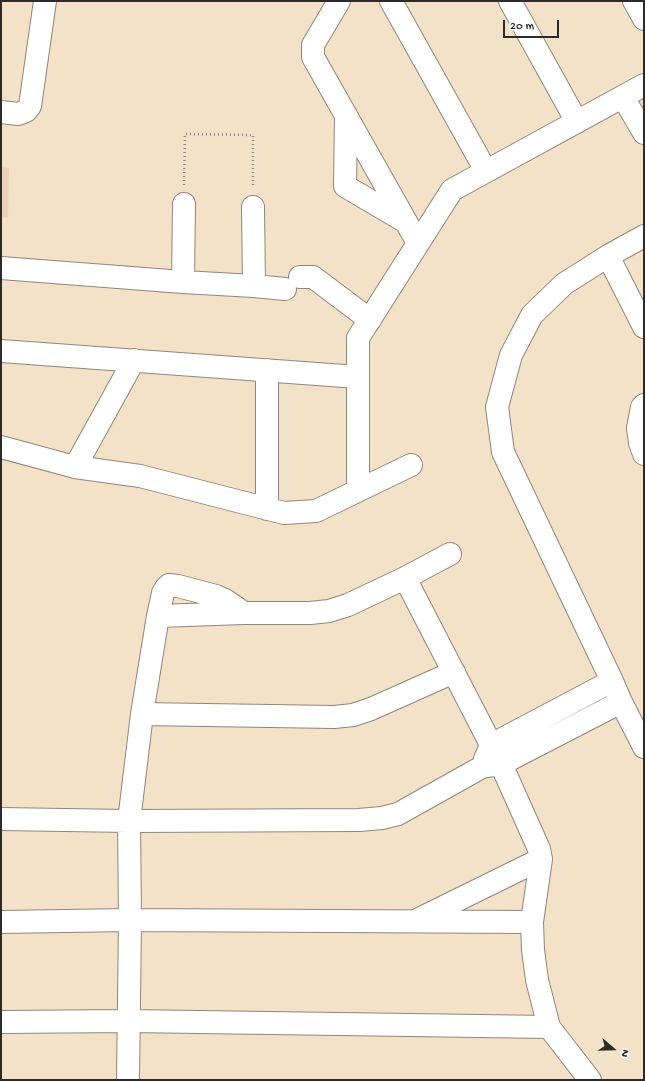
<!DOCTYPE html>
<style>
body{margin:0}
#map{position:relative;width:645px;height:1081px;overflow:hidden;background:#f4e2c8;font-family:"Gochi Hand",sans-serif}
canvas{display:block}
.frame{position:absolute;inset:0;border:2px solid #2b2b2b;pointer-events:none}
.north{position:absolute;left:593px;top:1029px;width:40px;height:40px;-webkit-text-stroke:3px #fff;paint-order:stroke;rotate:110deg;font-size:11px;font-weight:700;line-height:16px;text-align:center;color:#2b2b2b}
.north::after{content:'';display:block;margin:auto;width:14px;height:18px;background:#2b2b2b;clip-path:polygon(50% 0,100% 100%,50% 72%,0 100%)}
.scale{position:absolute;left:503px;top:20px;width:56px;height:18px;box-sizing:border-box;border:2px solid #2b2b2b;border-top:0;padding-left:5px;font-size:12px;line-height:14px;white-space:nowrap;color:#2b2b2b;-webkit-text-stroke:3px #fff;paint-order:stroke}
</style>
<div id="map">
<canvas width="645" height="1081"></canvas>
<div class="frame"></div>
<div class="north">N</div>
<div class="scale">20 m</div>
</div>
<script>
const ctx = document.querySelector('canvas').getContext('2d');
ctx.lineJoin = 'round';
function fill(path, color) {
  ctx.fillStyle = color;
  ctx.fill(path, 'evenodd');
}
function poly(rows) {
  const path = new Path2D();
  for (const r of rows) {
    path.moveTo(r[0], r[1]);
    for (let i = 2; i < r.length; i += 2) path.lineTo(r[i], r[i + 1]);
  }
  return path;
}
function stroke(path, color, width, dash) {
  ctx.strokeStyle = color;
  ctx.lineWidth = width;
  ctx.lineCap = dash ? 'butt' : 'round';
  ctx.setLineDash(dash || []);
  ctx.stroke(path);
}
const built = poly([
 [1,167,9,168,8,218,1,217]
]);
const path = poly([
 [184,185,185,134,253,135,253,188]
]);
const minor = poly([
 [339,1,313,45,313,57,418,243],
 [391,1,486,171],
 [510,1,577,122],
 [634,1,644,19],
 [623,97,644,133],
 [1,112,18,114,26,111,30,106,45,1],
 [346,115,345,186,406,222],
 [253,207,254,286],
 [644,236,608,256,564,284,532,315,511,355,497,407,503,452,612,681,621,702,644,747],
 [608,256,644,327],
 [1,268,183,282,254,286,285,289],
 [300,277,313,277,370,320],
 [183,282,184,204],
 [1,351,358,377],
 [267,370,267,509],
 [644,405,642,407,638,428,640,443,644,454],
 [1,447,75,467,140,476,284,513,316,511,411,465],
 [75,467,134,360],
 [358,490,358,338,452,190,644,85],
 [405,578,501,764,539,849,541,859,532,922,533,950,537,980,549,1027,590,1080],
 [158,616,244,613,310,613,329,611,348,605,405,578,450,554],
 [142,714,334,717,353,715,371,709,454,672],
 [485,759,491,745,612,681],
 [1,819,129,821,359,820,382,818,398,814,482,767,501,764,621,702],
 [417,920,541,859],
 [1,922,130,920,532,922],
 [1,1022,129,1021,549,1027],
 [128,1080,130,920,129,821,142,714,158,616,163,593,166,588,169,585,178,586,216,596,225,600,244,613]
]);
fill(built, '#ead4b8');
stroke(minor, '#90867a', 24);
stroke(path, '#90867a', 2.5, [1, 3]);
stroke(minor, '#fff', 22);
</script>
